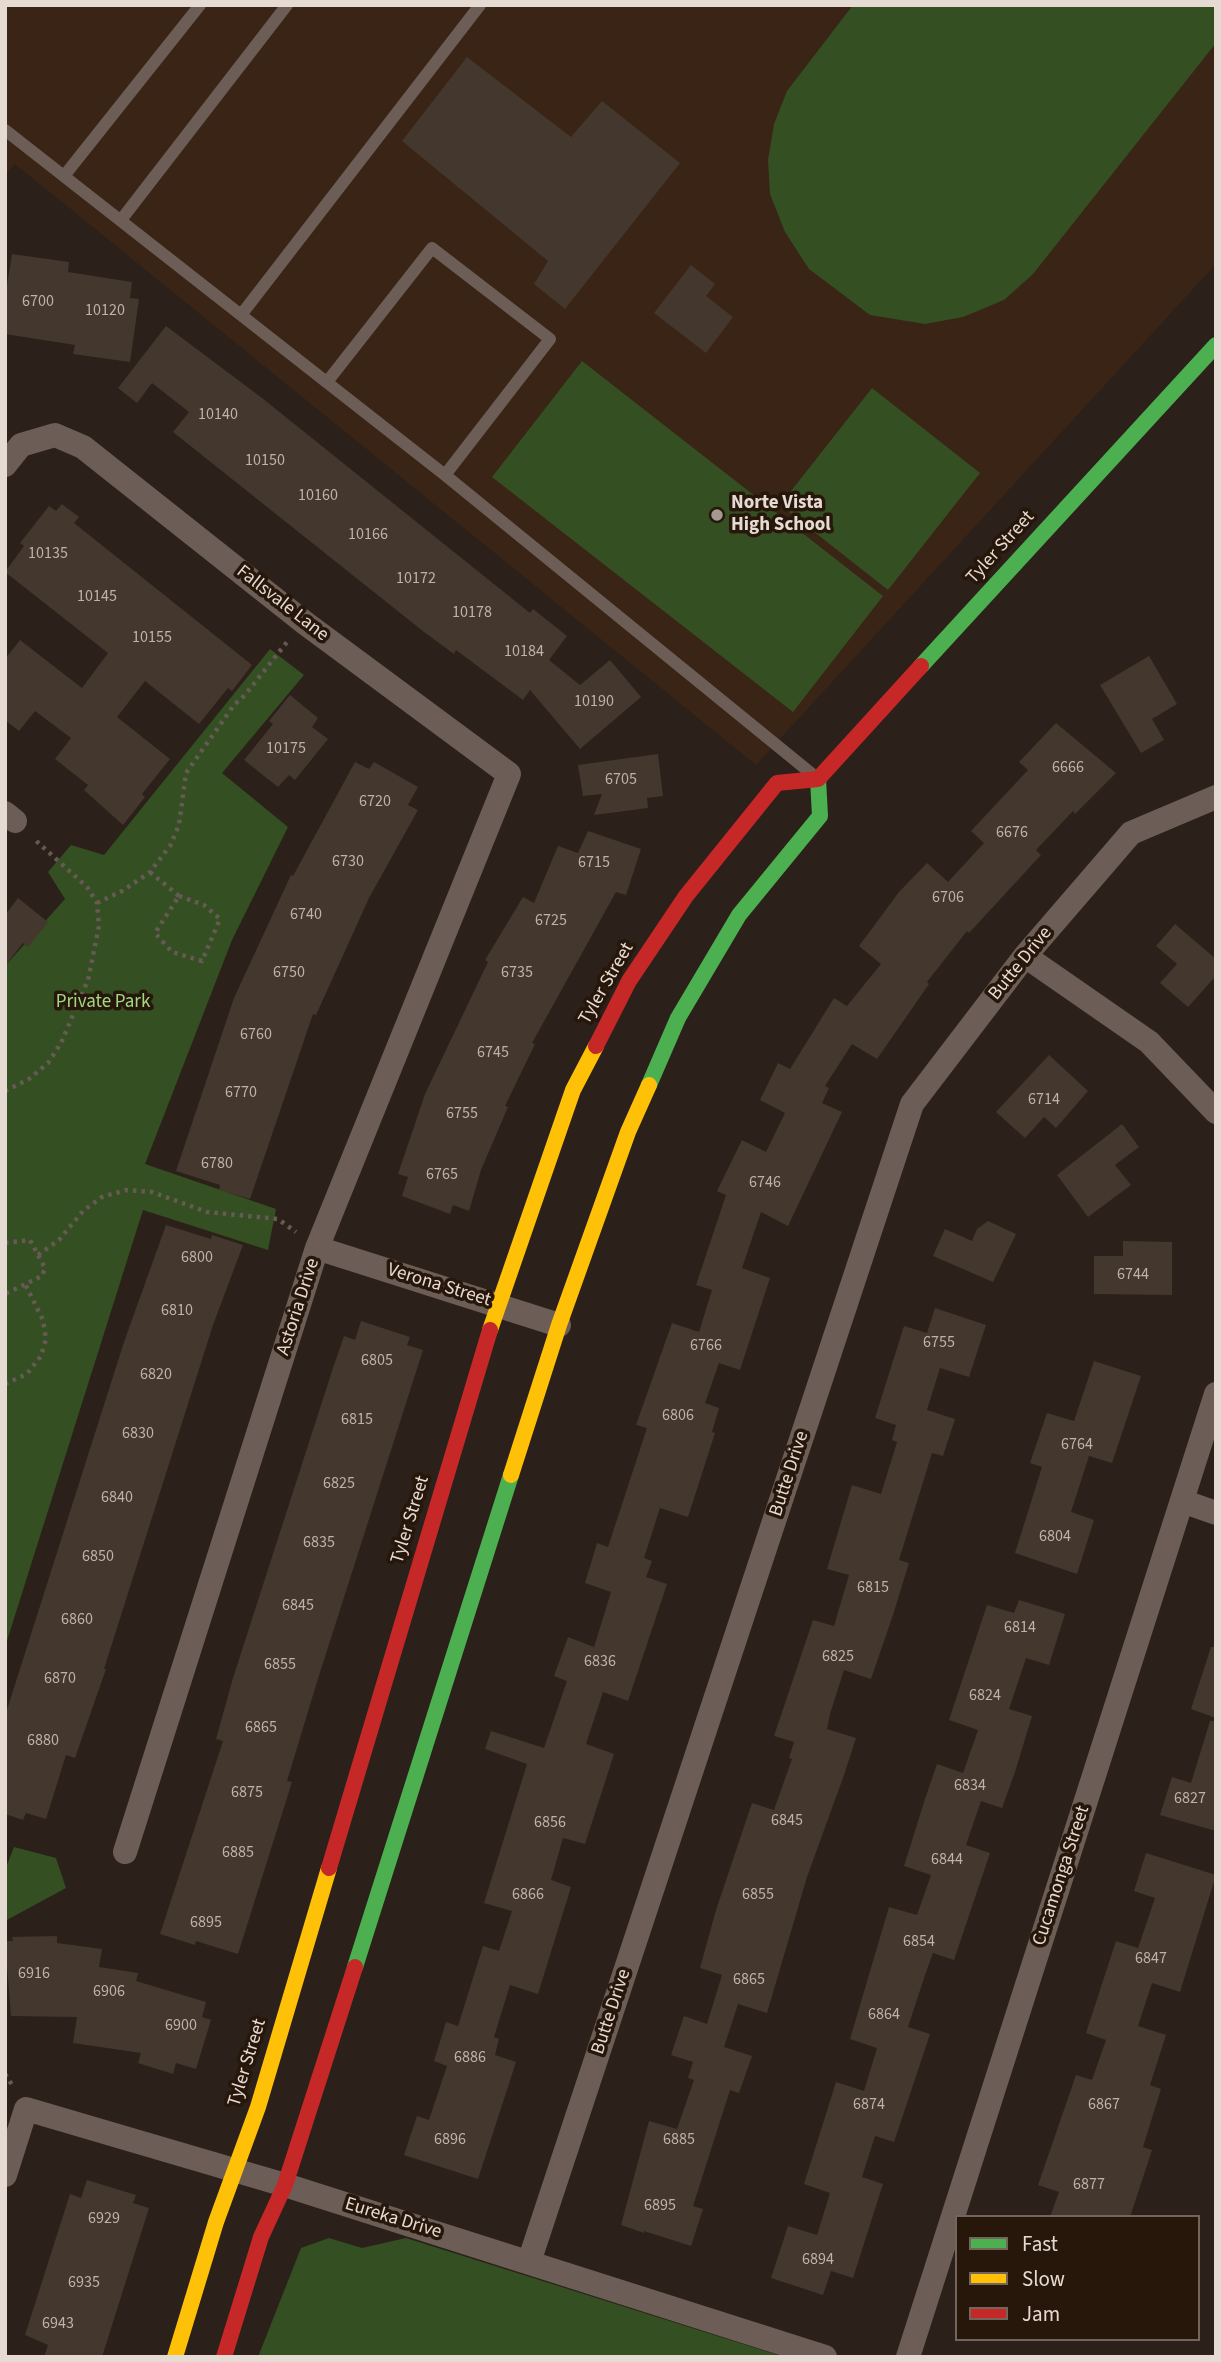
<!DOCTYPE html>
<style>
body{margin:0}
#map{position:relative;width:1221px;height:2362px;overflow:hidden;background:#2b211a;font-family:"Source Sans 3",sans-serif}
canvas{display:block}
.frame{position:absolute;inset:0;border:7px solid #e6dbd3;pointer-events:none}
.legend{position:absolute;left:955px;top:2215px;width:245px;height:126px;box-sizing:border-box;background:#27170b;border:2px solid #73655b;margin:0;padding:9px 12px;list-style:none;font-size:21px;color:#e6dbd3}
.legend li{display:flex;align-items:center;gap:14px;height:35px}
.legend b{width:35px;border:2px solid #73655b}
</style>
<div id="map">
<canvas width="1221" height="2362"></canvas>
<div class="frame"></div>
<ul class="legend">
<li><b style="height:9px;background:#4caf50"></b>Fast</li>
<li><b style="height:9px;background:#ffc107"></b>Slow</li>
<li><b style="height:9px;background:#c62828"></b>Jam</li>
</ul>
</div>
<script>
const ctx = document.querySelector('canvas').getContext('2d');
ctx.lineJoin = 'round';
function fill(path, color) {
  ctx.fillStyle = color;
  ctx.fill(path, 'evenodd');
}
function poly(rows) {
  const path = new Path2D();
  for (const r of rows) {
    path.moveTo(r[0], r[1]);
    for (let i = 2; i < r.length; i += 2) path.lineTo(r[i], r[i + 1]);
  }
  return path;
}
function stroke(path, color, width, dash) {
  ctx.strokeStyle = color;
  ctx.lineWidth = width;
  ctx.lineCap = dash ? 'butt' : 'round';
  ctx.setLineDash(dash || []);
  ctx.stroke(path);
}
function write(font, color, halo, rows, align = 'center') {
  ctx.font = font + ' "Source Sans 3",sans-serif';
  ctx.lineWidth = 7;
  ctx.setLineDash([]);
  ctx.textBaseline = 'middle';
  ctx.strokeStyle = halo;
  ctx.fillStyle = color;
  for (const [text, x, y, turn = 0] of rows) {
    ctx.save();
    ctx.translate(x, y);
    ctx.rotate((+turn || 0) * Math.PI / 180);
    ctx.textAlign = isNaN(turn) ? turn : align;
    if (halo) ctx.strokeText(text, 0, 0);
    ctx.fillText(text, 0, 0);
    ctx.restore();
  }
}
const built = poly([
 [5,5,1216,5,1216,264,756,765,15,164,5,175]
]);
const green = poly([
 [853,5,1216,5,1216,43,1033,274,1004,300,963,317,925,324,870,315,809,269,785,232,770,194,768,160,774,124,787,91],
 [582,361,883,596,793,712,492,477],
 [872,388,980,473,888,590,780,505],
 [270,649,304,675,222,773,288,827,232,940,145,1164,276,1209,268,1250,143,1210,5,1647,5,966,65,899,48,872,71,845,104,855],
 [14,1847,56,1858,66,1888,5,1921,5,1870],
 [329,2238,362,2248,406,2238,784,2357,258,2357,301,2248]
]);
const building = poly([
 [467,57,571,137,602,101,680,163,565,309,534,284,548,261,402,141],
 [12,254,69,262,68,272,132,282,130,298,139,299,130,362,73,354,75,345,5,334,5,298],
 [691,265,715,284,706,296,733,317,706,353,654,313],
 [166,326,262,398,530,613,533,609,567,636,549,660,580,685,610,660,641,697,580,749,530,690,523,700,456,650,454,654,424,632,173,432,189,412,152,383,137,403,118,388],
 [62,504,79,517,74,523,252,665,232,691,228,688,199,724,145,681,117,717,170,759,142,794,145,797,123,825,84,790,88,785,55,759,71,738,35,711,19,731,5,720,5,659,20,640,82,688,108,653,5,572,24,546,20,543,49,506,56,511],
 [1149,656,1177,704,1152,719,1164,740,1141,753,1100,685],
 [290,695,318,718,312,727,328,739,295,780,289,775,278,787,244,760,273,724,269,721],
 [1056,723,1116,773,1075,814,1073,811,1036,850,1041,855,969,933,967,931,927,982,929,984,877,1059,852,1044,825,1086,829,1088,822,1103,842,1112,788,1226,761,1212,742,1268,770,1278,740,1370,719,1363,705,1403,719,1408,712,1432,715,1433,688,1517,660,1508,644,1558,652,1561,646,1577,667,1584,628,1701,603,1692,586,1744,614,1754,585,1844,563,1838,551,1880,571,1887,538,1994,510,1985,494,2037,499,2039,495,2055,516,2062,478,2179,404,2155,417,2116,429,2120,447,2066,434,2061,446,2022,458,2026,483,1946,499,1951,512,1911,484,1903,527,1764,485,1749,491,1731,544,1748,567,1681,554,1676,568,1637,594,1647,611,1592,585,1583,597,1543,608,1547,647,1428,636,1425,672,1323,699,1332,712,1290,696,1285,726,1195,717,1191,742,1140,766,1152,785,1113,760,1100,778,1063,790,1069,834,998,847,1006,881,964,859,946,899,892,927,863,948,882,984,843,971,831,1028,770,1019,762],
 [658,754,663,796,647,798,648,808,594,815,602,794,583,796,578,765],
 [355,762,369,769,374,762,418,787,408,805,418,810,369,898,316,1015,313,1014,250,1199,219,1190,220,1185,176,1171,234,998,291,875,293,876],
 [588,831,641,849,626,895,616,892,532,1043,535,1044,505,1106,508,1107,481,1170,469,1211,453,1205,450,1214,402,1196,408,1177,398,1174,425,1094,488,962,485,960,523,897,534,903,558,846,578,853],
 [18,898,48,922,28,947,23,943,5,966,5,915],
 [1175,924,1216,959,1216,976,1188,1007,1160,983,1177,964,1156,946],
 [1049,1055,1088,1091,1056,1128,1044,1117,1025,1138,996,1112],
 [1122,1124,1139,1147,1115,1165,1131,1185,1088,1217,1057,1175],
 [988,1221,1016,1234,993,1282,933,1256,945,1229,972,1241,977,1229],
 [166,1225,211,1239,212,1235,243,1245,213,1325,104,1669,106,1669,75,1758,66,1755,46,1819,26,1813,23,1820,5,1814,5,1716,124,1342],
 [1123,1241,1172,1242,1172,1295,1094,1294,1094,1256,1123,1256],
 [935,1308,986,1325,969,1377,940,1368,927,1410,955,1419,943,1456,932,1453,899,1560,909,1563,893,1615,871,1679,844,1670,830,1714,827,1729,856,1738,844,1775,807,1877,767,2013,738,2004,724,2047,752,2056,739,2093,730,2090,693,2206,703,2209,691,2246,644,2231,644,2233,621,2225,649,2121,677,2129,694,2080,688,2078,693,2062,671,2055,684,2016,707,2024,722,1975,700,1968,716,1910,752,1803,774,1810,792,1759,789,1758,794,1742,774,1736,813,1620,834,1626,849,1575,827,1569,852,1485,881,1494,897,1442,892,1440,896,1425,875,1418,904,1326,927,1333],
 [361,1321,410,1337,407,1345,423,1350,316,1685,287,1781,292,1782,238,1954,196,1941,195,1945,160,1934,223,1741,216,1739,233,1678,332,1371,344,1336,355,1340],
 [1094,1361,1141,1376,1112,1463,1089,1456,1071,1512,1094,1520,1077,1574,1015,1553,1042,1467,1030,1463,1047,1413,1074,1421],
 [1019,1600,1065,1614,1049,1665,1026,1658,1009,1709,1032,1716,1015,1772,1002,1808,981,1801,966,1845,990,1853,954,1960,933,1953,925,1975,908,2027,930,2034,894,2142,875,2136,862,2177,883,2184,853,2278,831,2271,823,2295,771,2278,788,2226,817,2235,830,2193,804,2184,836,2082,864,2091,877,2048,850,2039,889,1907,917,1915,931,1875,904,1866,925,1799,937,1764,963,1773,978,1730,949,1720,987,1605,1014,1613],
 [1211,1647,1216,1647,1216,1718,1191,1709],
 [1210,1721,1216,1721,1216,1831,1160,1815,1172,1777,1191,1783],
 [1146,1853,1216,1875,1180,1992,1152,1983,1138,2026,1166,2035,1150,2085,1161,2089,1143,2147,1152,2150,1130,2217,1050,2217,1059,2192,1038,2185,1076,2075,1092,2080,1106,2040,1086,2033,1116,1941,1138,1948,1155,1898,1134,1891],
 [57,1936,57,1943,102,1949,99,1967,138,1973,136,1981,206,2002,202,2017,211,2020,196,2069,176,2063,173,2074,138,2063,141,2053,73,2043,77,2017,11,2016,5,1941,13,1941,12,1937],
 [87,2180,136,2195,133,2203,149,2208,102,2357,44,2357,48,2345,25,2335,70,2194,81,2198]
]);
const path = poly([
 [150,872,179,896],
 [179,896,204,905,220,919,202,961,172,952,155,933,179,896],
 [97,903,124,890,150,872,170,846,179,825,186,773,234,705,245,695,287,642],
 [5,1091,29,1079,48,1063,61,1043,88,980,99,926,97,903,87,887,33,838],
 [5,1243,30,1240,45,1268,42,1276,5,1294],
 [38,1255,59,1240,83,1211,102,1197,126,1190,152,1192,207,1212,278,1219,296,1232],
 [5,1384,27,1374,41,1356,46,1339,43,1320,25,1284],
 [5,2074,14,2088]
]);
const lane = poly([
 [5,130,445,475,812,774],
 [64,176,200,5],
 [121,220,287,5],
 [241,315,480,5],
 [327,382,432,248,550,339,445,475]
]);
const street = poly([
 [5,465,21,445,55,435,83,447,305,623,509,774,317,1248,125,1852],
 [5,813,15,821],
 [1025,956,1149,1042,1216,1112],
 [317,1248,559,1325],
 [1182,1501,1216,1513],
 [5,2175,26,2109,285,2185,825,2357],
 [529,2262,912,1104,1025,956,1131,833,1216,797],
 [908,2357,1216,1394]
]);
const fast = poly([
 [921,666,1216,345],
 [649,1085,678,1018,739,915,820,816,818,779],
 [355,1967,511,1475]
]);
const slow = poly([
 [490,1330,573,1090,596,1046],
 [511,1475,559,1325,628,1132,649,1085],
 [175,2357,216,2222,258,2107,329,1868]
]);
const jam = poly([
 [596,1046,629,981,686,896,777,783,818,779,921,666],
 [329,1868,490,1330],
 [224,2357,261,2237,285,2185,355,1967]
]);
const markers = [
 [717,515,7,"#a59a92"]
];
const numberNames = [
 ["6700",38,302],
 ["10120",105,311],
 ["10140",218,415],
 ["10150",265,461],
 ["10160",318,496],
 ["10166",368,535],
 ["10135",48,554],
 ["10172",416,579],
 ["10145",97,597],
 ["10178",472,613],
 ["10155",152,638],
 ["10184",524,652],
 ["10190",594,702],
 ["10175",286,749],
 ["6666",1068,768],
 ["6705",621,780],
 ["6720",375,802],
 ["6676",1012,833],
 ["6730",348,862],
 ["6715",594,863],
 ["6706",948,898],
 ["6740",306,915],
 ["6725",551,921],
 ["6750",289,973],
 ["6735",517,973],
 ["6760",256,1035],
 ["6745",493,1053],
 ["6770",241,1093],
 ["6714",1044,1100],
 ["6755",462,1114],
 ["6780",217,1164],
 ["6765",442,1175],
 ["6746",765,1183],
 ["6800",197,1258],
 ["6744",1133,1275],
 ["6810",177,1311],
 ["6755",939,1343],
 ["6766",706,1346],
 ["6805",377,1361],
 ["6820",156,1375],
 ["6806",678,1416],
 ["6815",357,1420],
 ["6830",138,1434],
 ["6764",1077,1445],
 ["6825",339,1484],
 ["6840",117,1498],
 ["6804",1055,1537],
 ["6835",319,1543],
 ["6850",98,1557],
 ["6815",873,1588],
 ["6845",298,1606],
 ["6860",77,1620],
 ["6814",1020,1628],
 ["6825",838,1657],
 ["6836",600,1662],
 ["6855",280,1665],
 ["6870",60,1679],
 ["6824",985,1696],
 ["6865",261,1728],
 ["6880",43,1741],
 ["6834",970,1786],
 ["6875",247,1793],
 ["6827",1190,1799],
 ["6845",787,1821],
 ["6856",550,1823],
 ["6885",238,1853],
 ["6844",947,1860],
 ["6866",528,1895],
 ["6855",758,1895],
 ["6895",206,1923],
 ["6854",919,1942],
 ["6847",1151,1959],
 ["6916",34,1974],
 ["6865",749,1980],
 ["6906",109,1992],
 ["6864",884,2015],
 ["6900",181,2026],
 ["6886",470,2058],
 ["6874",869,2105],
 ["6867",1104,2105],
 ["6896",450,2140],
 ["6885",679,2140],
 ["6877",1089,2185],
 ["6895",660,2206],
 ["6929",104,2219],
 ["6894",818,2260],
 ["6935",84,2283],
 ["6943",58,2324]
];
const poiNames = [
 ["Norte Vista",731,504],
 ["High School",731,526]
];
const streetNames = [
 ["Tyler Street",1001,548,-48],
 ["Fallsvale Lane",282,604,38],
 ["Butte Drive",1021,964,-51],
 ["Tyler Street",607,984,-60],
 ["Verona Street",439,1286,17],
 ["Astoria Drive",299,1307,-72],
 ["Butte Drive",790,1474,-72],
 ["Tyler Street",411,1520,-73],
 ["Cucamonga Street",1062,1876,-72],
 ["Butte Drive",612,2012,-72],
 ["Tyler Street",248,2063,-73],
 ["Eureka Drive",393,2219,17]
];
const parkNames = [
 ["Private Park",103,1003]
];
fill(built, '#392415');
fill(green, '#344f22');
fill(building, '#44372d');
stroke(path, '#665a54', 4.5, [3.5, 5]);
stroke(lane, '#6c5d56', 12);
stroke(street, '#6c5d56', 24);
stroke(fast, '#4caf50', 16);
stroke(slow, '#ffc107', 16);
stroke(jam, '#c62828', 16);
for (const [x, y, r, color] of markers) {
  const dot = new Path2D();
  dot.arc(x, y, r, 0, 2 * Math.PI);
  ctx.fillStyle = color;
  ctx.fill(dot);
  stroke(dot, '#27170b', 2.5);
}
write('16px', '#beb2aa', null, numberNames);
write('bold 19px', '#e6dbd3', '#27170b', poiNames, 'left');
write('19px', '#e6dbd3', '#27170b', streetNames);
write('19px', '#a0d883', '#27170b', parkNames);
</script>
